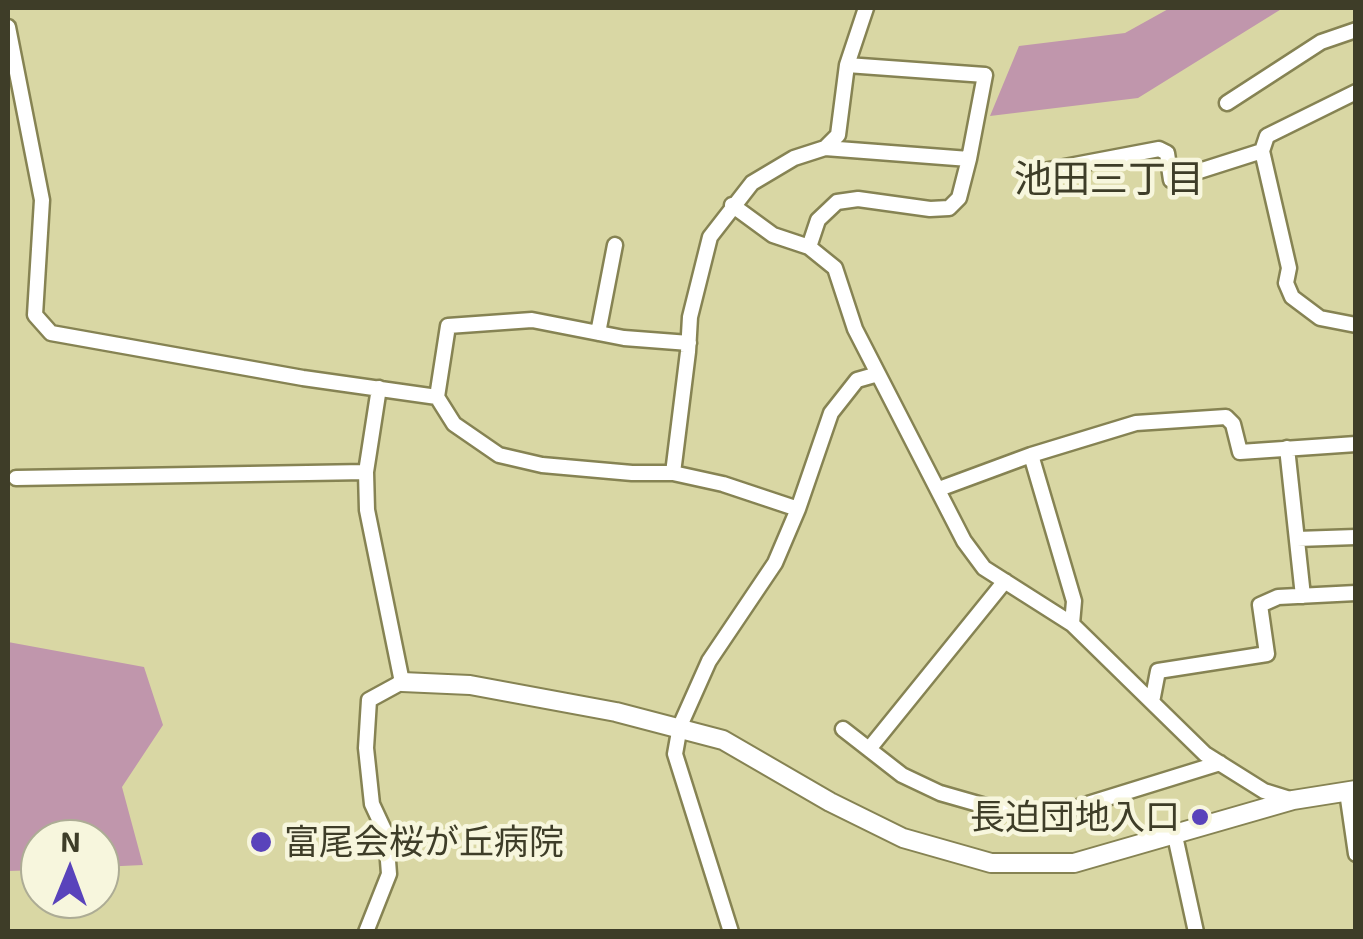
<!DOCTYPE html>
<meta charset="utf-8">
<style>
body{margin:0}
#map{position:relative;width:1363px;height:939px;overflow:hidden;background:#d9d7a4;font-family:"Exo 2",sans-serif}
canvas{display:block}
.frame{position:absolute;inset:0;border:10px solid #3e3d28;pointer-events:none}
.north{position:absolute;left:20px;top:819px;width:100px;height:100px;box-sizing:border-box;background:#f7f6dd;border:2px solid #adac95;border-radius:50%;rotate:1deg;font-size:28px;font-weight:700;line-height:40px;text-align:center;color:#3e3d28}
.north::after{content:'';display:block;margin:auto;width:35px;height:45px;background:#5943bb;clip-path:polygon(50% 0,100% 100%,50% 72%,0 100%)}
</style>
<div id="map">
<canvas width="1363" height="939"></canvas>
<div class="frame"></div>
<div class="north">N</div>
</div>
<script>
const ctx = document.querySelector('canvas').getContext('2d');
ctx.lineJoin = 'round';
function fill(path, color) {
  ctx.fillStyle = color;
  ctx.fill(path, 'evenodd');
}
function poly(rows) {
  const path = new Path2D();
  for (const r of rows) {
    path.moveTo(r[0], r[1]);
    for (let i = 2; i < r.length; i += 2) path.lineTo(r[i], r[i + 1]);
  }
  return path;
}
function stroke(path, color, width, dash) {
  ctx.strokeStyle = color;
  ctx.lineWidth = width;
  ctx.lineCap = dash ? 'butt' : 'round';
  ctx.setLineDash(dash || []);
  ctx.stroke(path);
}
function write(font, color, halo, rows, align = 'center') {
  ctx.font = font + ' "Exo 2","Noto Sans JP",sans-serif';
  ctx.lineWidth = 9;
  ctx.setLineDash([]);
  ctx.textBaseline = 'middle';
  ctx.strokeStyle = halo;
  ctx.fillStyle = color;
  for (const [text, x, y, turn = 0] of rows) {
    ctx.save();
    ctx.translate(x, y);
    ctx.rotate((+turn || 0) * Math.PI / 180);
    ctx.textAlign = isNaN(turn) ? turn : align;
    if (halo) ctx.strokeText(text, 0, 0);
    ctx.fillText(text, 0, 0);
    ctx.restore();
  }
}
const green = poly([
 [1170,8,1283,8,1138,98,990,116,1019,46,1125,33],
 [8,642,144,667,163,725,122,787,143,865,100,867,100,839,40,839,40,870,8,871]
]);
const minor = poly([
 [8,27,42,200,35,315,51,333,303,378,437,397,448,326,532,320,624,338,689,343],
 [1227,103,1321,42,1356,30],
 [825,148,969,159,985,75,847,65],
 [1262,151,1289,268,1286,283,1292,297,1320,318,1356,325],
 [1038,172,1159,149,1167,153,1171,180,1262,151,1267,136,1356,92],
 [732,205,773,235,809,247,835,268,855,329,964,541,984,568,1072,624,1205,754,1264,791,1293,800],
 [809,247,818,220,837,202,858,199,930,209,949,208,959,198,969,159],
 [598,333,615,245],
 [437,397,454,424,499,455,542,465,632,473,673,473,723,484,798,509,775,563,709,661,680,726,675,754,731,932],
 [1287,448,1303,596],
 [1031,455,1074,601,1072,624],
 [673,473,688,352,690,317,710,237,752,183,794,158,825,148,838,135,847,65,866,8],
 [16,478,366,472],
 [939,489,1031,455,1136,423,1226,417,1233,424,1240,452,1356,444],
 [798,509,831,413,857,380,878,374],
 [1297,539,1356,537],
 [1152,702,1158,671,1267,654,1260,605,1278,597,1356,593],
 [843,729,902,775,940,793,989,807,1033,812,1065,811,1220,763],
 [869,749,1005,581],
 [1347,792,1356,854],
 [1175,836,1196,932],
 [366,932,389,874,386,834,372,804,366,748,369,700,402,682,367,510,366,472,379,388]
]);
const tertiary = poly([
 [402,682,470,685,616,712,723,740,830,802,903,838,991,863,1074,863,1293,800,1356,790]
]);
const markers = [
 [1200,817,10,"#5943bb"],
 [261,842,12,"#5943bb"]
];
const poiNames = [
 ["長迫団地入口",1180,817],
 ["富尾会桜が丘病院",284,842,"left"]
];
const neighbourhoodNames = [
 ["池田三丁目",1109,179]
];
fill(green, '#c096ac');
stroke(minor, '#868353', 19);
stroke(tertiary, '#868353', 22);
stroke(minor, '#fff', 14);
stroke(tertiary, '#fff', 18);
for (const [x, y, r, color] of markers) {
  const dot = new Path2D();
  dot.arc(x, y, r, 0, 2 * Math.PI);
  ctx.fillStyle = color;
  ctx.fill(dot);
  stroke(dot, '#f7f6dd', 4);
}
write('35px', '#3e3d28', '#f7f6dd', poiNames, 'right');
write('38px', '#3e3d28', '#f7f6dd', neighbourhoodNames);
</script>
